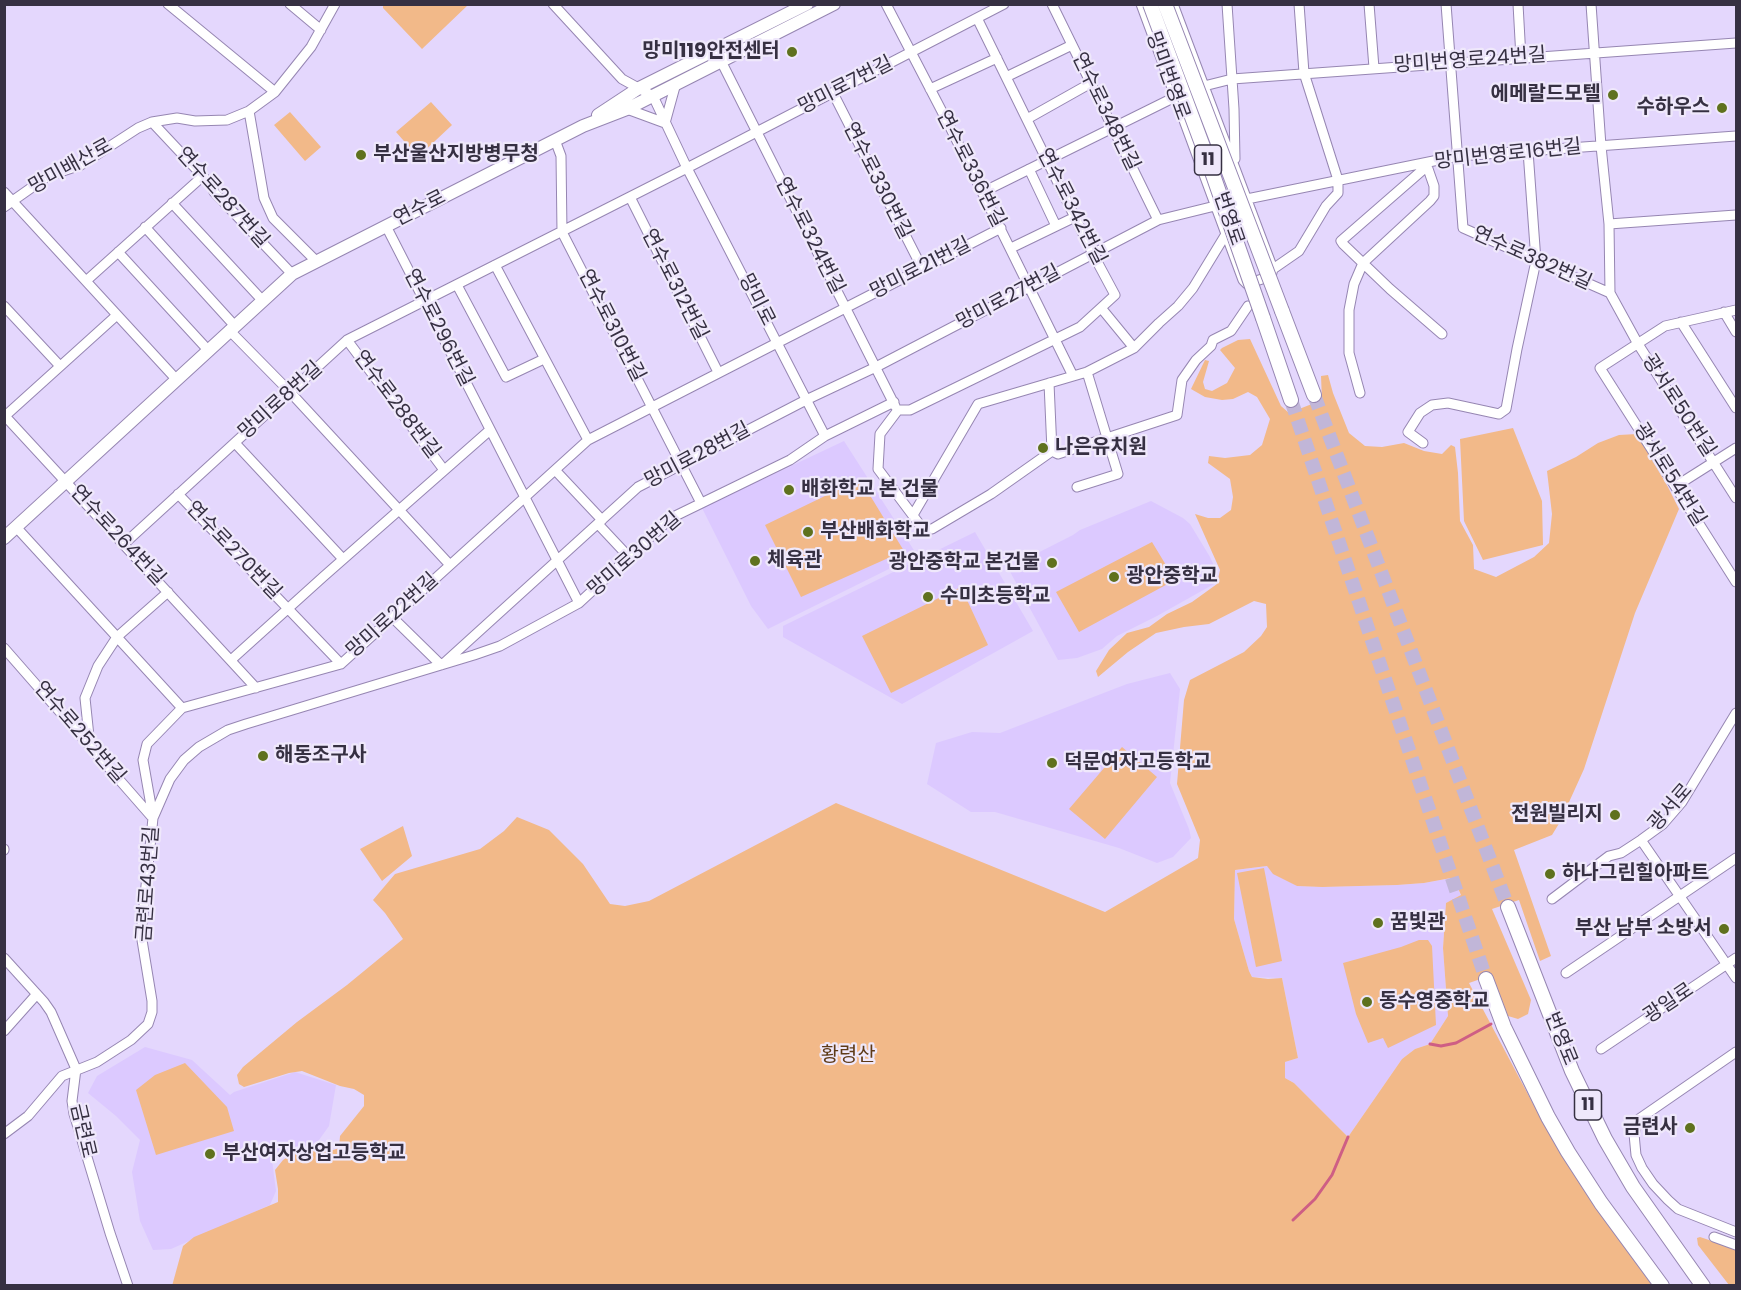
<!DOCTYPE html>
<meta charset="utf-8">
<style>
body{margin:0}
#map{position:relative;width:1741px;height:1290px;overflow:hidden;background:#e4d7fd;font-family:Poppins,sans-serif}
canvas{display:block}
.frame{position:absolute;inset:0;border:6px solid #363042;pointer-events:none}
</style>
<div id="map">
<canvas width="1741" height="1290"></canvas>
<div class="frame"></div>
</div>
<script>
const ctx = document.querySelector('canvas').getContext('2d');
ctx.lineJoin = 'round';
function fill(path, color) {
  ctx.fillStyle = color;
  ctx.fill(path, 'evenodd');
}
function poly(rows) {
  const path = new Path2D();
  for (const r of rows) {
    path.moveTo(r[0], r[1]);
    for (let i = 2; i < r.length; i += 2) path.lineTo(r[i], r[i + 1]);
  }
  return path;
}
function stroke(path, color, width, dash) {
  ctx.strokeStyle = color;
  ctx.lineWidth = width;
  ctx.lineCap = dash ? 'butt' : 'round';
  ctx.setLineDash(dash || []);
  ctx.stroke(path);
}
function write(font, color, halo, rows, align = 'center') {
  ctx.font = font + ' Poppins,"Noto Sans KR",sans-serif';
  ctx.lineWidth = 4.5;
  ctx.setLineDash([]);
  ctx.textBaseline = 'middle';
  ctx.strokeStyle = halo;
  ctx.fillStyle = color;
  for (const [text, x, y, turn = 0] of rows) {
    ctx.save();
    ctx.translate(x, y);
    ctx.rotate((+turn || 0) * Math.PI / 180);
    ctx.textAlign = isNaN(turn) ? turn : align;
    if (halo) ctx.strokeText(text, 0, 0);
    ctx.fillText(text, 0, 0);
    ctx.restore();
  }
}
const built = poly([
 [844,441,917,555,768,629,751,606,702,508],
 [1151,501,1183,518,1190,524,1210,557,1216,570,1214,584,1157,616,1117,636,1102,649,1077,658,1058,660,1008,568,1073,535,1080,530],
 [975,532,1033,631,902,704,783,637,783,626],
 [1170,673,1180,689,1170,783,1189,829,1191,838,1173,857,1157,863,1119,848,995,812,971,812,927,784,936,743,972,732,1000,733,1127,684],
 [1267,866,1297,886,1322,887,1397,885,1424,883,1451,878,1456,884,1461,896,1446,903,1443,948,1448,1016,1430,1044,1415,1049,1402,1059,1348,1137,1294,1083,1285,1078,1285,1062,1298,1058,1282,978,1252,977,1249,971,1234,919,1235,870],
 [145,1047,192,1060,230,1095,234,1092,295,1072,336,1085,329,1126,314,1147,299,1145,272,1160,276,1191,270,1205,171,1249,153,1250,140,1221,132,1172,140,1140,116,1116,88,1093,97,1076]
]);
const green = poly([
 [383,5,383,4,468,5,422,49,383,8],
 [431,102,452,125,418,157,396,132],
 [290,112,321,147,305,161,274,125],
 [1250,339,1281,406,1289,413,1322,400,1321,376,1328,375,1333,393,1349,433,1365,446,1382,447,1404,443,1424,451,1442,454,1451,445,1455,447,1458,473,1460,521,1473,545,1474,569,1496,577,1534,557,1549,543,1552,514,1547,471,1576,457,1598,443,1619,435,1637,434,1668,487,1679,509,1635,613,1584,769,1560,822,1552,835,1514,850,1551,956,1540,961,1519,900,1492,909,1531,1000,1528,1014,1518,1019,1508,1016,1500,1002,1492,975,1469,983,1540,1117,1575,1175,1655,1285,172,1286,183,1246,194,1237,278,1202,278,1189,275,1170,283,1160,301,1148,314,1147,330,1151,339,1148,340,1136,364,1106,364,1095,354,1089,340,1086,302,1071,289,1073,244,1087,239,1084,237,1075,243,1067,297,1022,347,985,403,939,385,913,373,900,395,874,480,849,504,831,517,817,549,830,583,864,610,904,625,906,649,901,836,803,1105,912,1198,858,1200,840,1177,784,1184,700,1190,680,1244,652,1261,636,1267,627,1266,604,1254,601,1209,624,1184,627,1156,633,1128,652,1098,677,1096,671,1109,650,1127,633,1149,627,1167,614,1192,602,1217,584,1220,570,1195,514,1208,518,1220,518,1231,510,1233,497,1230,479,1208,463,1209,456,1225,458,1250,455,1262,445,1270,419,1257,397,1248,392,1233,399,1222,400,1205,397,1191,389,1205,360,1209,361,1203,382,1205,389,1212,391,1227,383,1235,368,1220,350,1222,348,1238,340],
 [1267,866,1273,874,1297,886,1322,887,1397,885,1424,883,1451,878,1456,884,1461,895,1446,903,1443,948,1448,1016,1430,1044,1415,1049,1402,1059,1348,1137,1294,1083,1285,1078,1285,1062,1298,1058,1282,978,1268,979,1252,977,1249,971,1234,919,1235,870],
 [1513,428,1542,501,1543,545,1483,560,1464,521,1460,439],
 [860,479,904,551,801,597,765,525],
 [1152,542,1175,580,1079,632,1056,592],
 [961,587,988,645,891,693,862,636],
 [1122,747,1157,777,1105,839,1069,809],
 [403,826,412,856,382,881,360,849],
 [1264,868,1282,961,1256,967,1237,873],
 [1419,940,1428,940,1432,946,1436,1025,1388,1048,1383,1038,1368,1043,1356,1014,1343,963,1401,947],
 [185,1063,227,1107,234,1131,156,1155,136,1090,155,1075],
 [1700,1237,1736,1249,1736,1285,1729,1285,1698,1245,1697,1238]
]);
const stream = poly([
 [1430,1044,1441,1046,1456,1043,1491,1024],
 [1293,1220,1315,1199,1332,1175,1348,1137]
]);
const highwayTunnel = poly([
 [1314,395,1508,907],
 [1291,400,1486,979]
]);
const minor = poly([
 [168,4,275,92],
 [290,4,321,30],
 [553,4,622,79,653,96,687,168,825,436],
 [886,4,950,127,1073,376],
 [1052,4,1158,220],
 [1141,4,1243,280,1247,284,1271,276,1273,269,1299,251,1326,206,1338,193,1338,180,1304,73,1299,4],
 [1173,4,1273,269],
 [1227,4,1234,109,1235,159],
 [1369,4,1374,68],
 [1446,4,1463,228,1610,293],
 [1518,4,1521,58],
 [1591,4,1601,146,1609,224,1610,293,1638,344,1736,498],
 [977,18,1093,254,1115,295,1080,327,910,410,898,410,880,434,878,469,923,529,932,529,991,494,1052,451,1049,383],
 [721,61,895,406],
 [1006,77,1072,45],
 [1204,86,1232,79,1736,43],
 [930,89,997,58],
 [833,93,922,268],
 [627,109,665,123,676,83],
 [249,111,264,198,273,218,316,261],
 [1027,119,1091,83],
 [152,122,212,186,214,192,292,274],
 [555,140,561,156,562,232,701,503],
 [1426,167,1341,241,1343,244,1390,289,1442,334],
 [1029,169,1056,226],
 [4,192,176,379],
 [983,192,1175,97],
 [630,197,718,372],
 [1247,199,1458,156,1736,136],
 [172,203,262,300],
 [4,207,48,176,81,165,138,128,152,122,177,118,195,121,227,120,249,111,275,92,311,47,335,4],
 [1609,224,1736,215],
 [386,226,579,603],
 [145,227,234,325],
 [1011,248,1075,217],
 [118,252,208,350],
 [495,265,588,440],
 [86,281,203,176],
 [457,285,506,377,544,359],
 [4,306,60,366],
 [1102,309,1134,348],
 [1736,310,1665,326,1600,368,1736,582],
 [1724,312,1736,332],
 [1681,322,1736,408],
 [229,330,290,392,450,565],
 [347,340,444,470],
 [1360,393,1349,353,1349,310,1354,284,1363,263,1430,201,1434,196,1434,186,1426,163],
 [4,415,256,688],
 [4,417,117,315],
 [235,443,343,559],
 [1423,443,1408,432,1420,413,1432,405,1448,403,1499,414,1506,409,1517,349,1536,261,1528,151],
 [1052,451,1058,454,1177,415,1182,380,1196,360,1211,346,1213,340,1231,331,1248,306],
 [555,470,602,520],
 [1676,486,1736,448],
 [1077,487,1118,474,1087,372],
 [178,494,341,664],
 [913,515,978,404,1087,372,1134,348,1159,323,1178,306,1193,288,1226,234],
 [598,524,628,556],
 [16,527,182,708],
 [124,544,347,340,687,168,1004,4],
 [392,617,441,665],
 [4,648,151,816],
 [231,660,323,577,490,430],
 [443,664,638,487,806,400,876,367,1158,220,1215,206],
 [90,746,85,698,98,666,117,637,168,592],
 [153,817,143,760,147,744,182,708,341,664,588,440,1001,228],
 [1641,840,1736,978],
 [4,849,4,850],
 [1552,899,1609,856,1621,853,1641,840,1663,824,1682,802,1736,713],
 [4,958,44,1002,51,1012,76,1069,72,1101,74,1114,110,1233,128,1286],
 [1566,973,1736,858],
 [4,1031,37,994],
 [1601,1049,1736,958],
 [1736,1052,1639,1119,1634,1134,1636,1155,1642,1168,1653,1184,1668,1200,1678,1209,1736,1232],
 [4,1134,28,1116,62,1076,97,1062,131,1040,148,1024,152,1012,152,1001,141,934,153,818,170,779,184,760,199,747,228,730,246,724,474,655,500,646,579,603,671,518,790,460,825,436,894,402],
 [1714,1237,1736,1245]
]);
const major = poly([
 [598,115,639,88,807,4],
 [4,538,292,274,583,126,627,109,834,4]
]);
const highway = poly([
 [1282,311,1314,395],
 [1263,318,1291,400],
 [1508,907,1572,1071,1605,1139,1633,1187,1703,1286],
 [1486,979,1504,1027,1548,1117,1568,1152,1601,1203,1662,1286]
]);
const highwayBridge = poly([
 [1150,4,1205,152,1263,318],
 [1165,4,1282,311]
]);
const markers = [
 [792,52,6,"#5f711e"],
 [1613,95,6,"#5f711e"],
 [1722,108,6,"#5f711e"],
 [361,155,6,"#5f711e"],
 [1043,448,6,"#5f711e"],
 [789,490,6,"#5f711e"],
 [808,532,6,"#5f711e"],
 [755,561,6,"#5f711e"],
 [1052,563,6,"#5f711e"],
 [1114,577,6,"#5f711e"],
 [928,597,6,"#5f711e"],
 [263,756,6,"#5f711e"],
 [1052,763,6,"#5f711e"],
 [1615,815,6,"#5f711e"],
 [1550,874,6,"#5f711e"],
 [1378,923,6,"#5f711e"],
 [1724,929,6,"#5f711e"],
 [1367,1002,6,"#5f711e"],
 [1690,1128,6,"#5f711e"],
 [210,1154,6,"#5f711e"]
];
const shields = [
 [1208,160,27],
 [1588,1105,27]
];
const shieldNames = [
 ["11",1208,160],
 ["11",1588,1105]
];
const poiNames = [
 ["망미119안전센터",780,52,"right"],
 ["에메랄드모텔",1601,95,"right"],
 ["수하우스",1710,108,"right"],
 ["부산울산지방병무청",373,155],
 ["나은유치원",1055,448],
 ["배화학교 본 건물",801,490],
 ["부산배화학교",820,532],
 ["체육관",767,561],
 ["광안중학교 본건물",1040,563,"right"],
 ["광안중학교",1126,577],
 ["수미초등학교",940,597],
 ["해동조구사",275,756],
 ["덕문여자고등학교",1064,763],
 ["전원빌리지",1603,815,"right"],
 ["하나그린힐아파트",1562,874],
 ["꿈빛관",1390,923],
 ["부산 남부 소방서",1712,929,"right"],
 ["동수영중학교",1379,1002],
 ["금련사",1678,1128,"right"],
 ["부산여자상업고등학교",222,1154]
];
const streetNames = [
 ["망미번영로24번길",1470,61,-4],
 ["망미번영로",1167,76,70],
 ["망미로7번길",846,86,-27],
 ["연수로348번길",1105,112,64],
 ["망미번영로16번길",1508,155,-6],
 ["망미배산로",71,167,-29],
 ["연수로336번길",970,169,63],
 ["연수로330번길",877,181,63],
 ["연수로287번길",222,198,48],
 ["연수로342번길",1071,207,63],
 ["연수로",420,209,-27],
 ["번영로",1228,219,71],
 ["연수로324번길",809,236,63],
 ["연수로382번길",1532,259,24],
 ["망미로21번길",921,269,-27],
 ["연수로312번길",674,285,63],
 ["망미로27번길",1009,298,-28],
 ["망미로",756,300,63],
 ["연수로310번길",611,326,63],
 ["연수로296번길",438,328,63],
 ["망미로8번길",281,401,-42],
 ["연수로288번길",396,405,53],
 ["광서로50번길",1678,406,57],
 ["망미로28번길",698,456,-28],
 ["광서로54번길",1669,475,58],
 ["연수로264번길",117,536,47],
 ["연수로270번길",233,551,46],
 ["망미로30번길",635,555,-41],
 ["망미로22번길",393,616,-42],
 ["연수로252번길",79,733,49],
 ["광서로",1671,808,-49],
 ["금련로43번길",149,884,-86],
 ["광일로",1669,1004,-34],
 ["번영로",1560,1039,68],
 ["금련로",82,1131,77]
];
const parkNames = [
 ["황령산",848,1056]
];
fill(built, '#dcc9ff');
fill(green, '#f2b989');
stroke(stream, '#ce5e84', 3);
stroke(highwayTunnel, '#c1b6d8', 14, [14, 7]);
stroke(minor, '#9686b2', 11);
stroke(major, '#9686b2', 14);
stroke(highway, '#9686b2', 16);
stroke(minor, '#fff', 9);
stroke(major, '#fff', 12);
stroke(highway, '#fff', 14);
stroke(highwayBridge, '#9686b2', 16, []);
stroke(highwayBridge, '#fff', 14);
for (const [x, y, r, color] of markers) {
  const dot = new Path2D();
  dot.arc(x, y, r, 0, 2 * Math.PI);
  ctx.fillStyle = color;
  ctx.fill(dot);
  stroke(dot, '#efe8fb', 2);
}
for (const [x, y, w] of shields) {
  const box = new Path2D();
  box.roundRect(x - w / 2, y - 15, w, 30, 4.5);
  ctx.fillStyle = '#efe8fb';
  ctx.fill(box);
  stroke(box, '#363042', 1.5);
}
write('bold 18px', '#363042', null, shieldNames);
write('bold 20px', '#363042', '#efe8fb', poiNames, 'left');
write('20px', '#363042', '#efe8fb', streetNames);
write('20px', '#5e3a17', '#efe8fb', parkNames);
</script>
